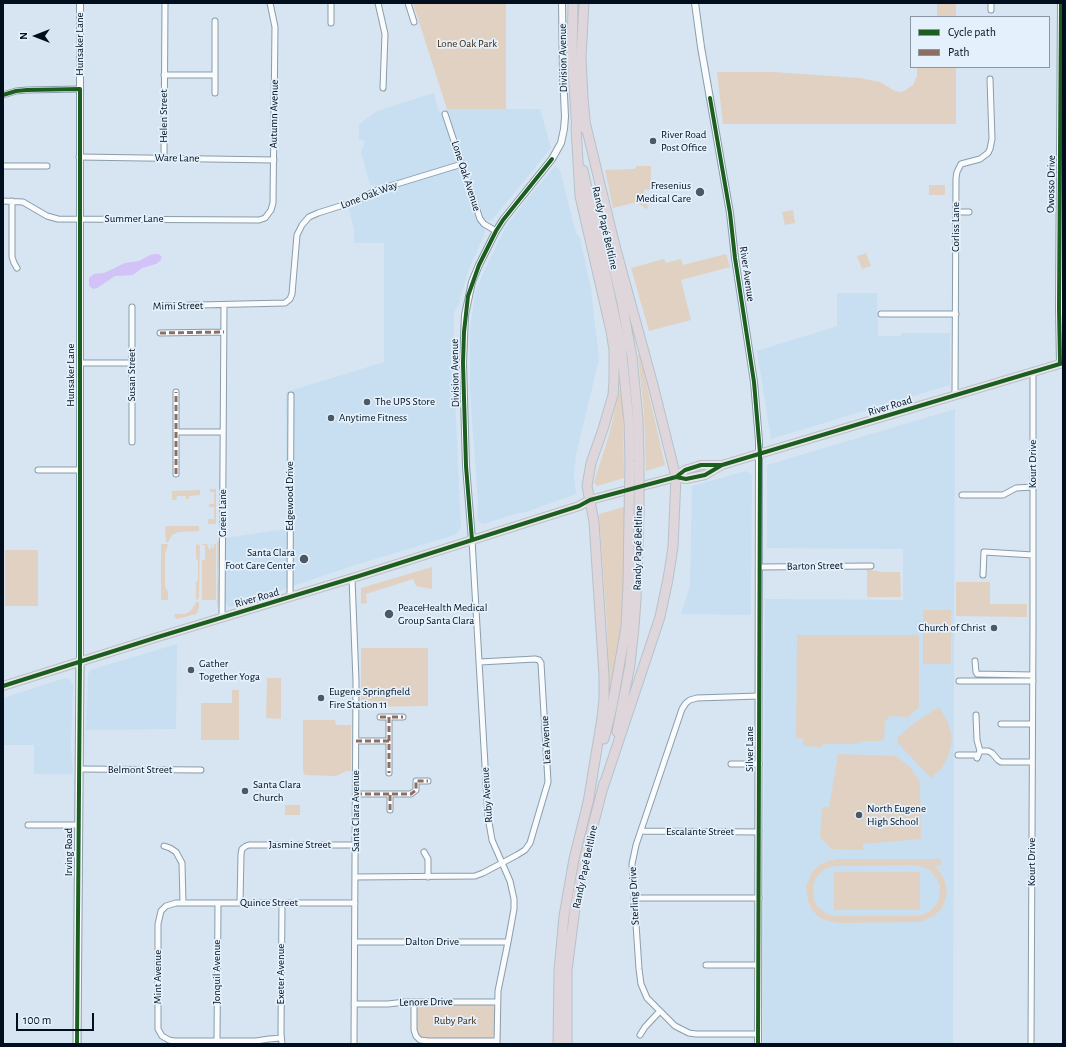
<!DOCTYPE html>
<meta charset="utf-8">
<style>
body{margin:0}
#map{position:relative;width:1066px;height:1047px;overflow:hidden;background:#d6e5f1;font-family:"Alegreya Sans",sans-serif}
canvas{display:block}
.frame{position:absolute;inset:0;border:4px solid #000e1d;pointer-events:none}
.legend{position:absolute;left:910px;top:16px;width:140px;height:52px;box-sizing:border-box;background:#e4f1fc;border:1px solid #8996a3;margin:0;padding:5px 7px;list-style:none;font-size:12px;color:#000e1d}
.legend li{display:flex;align-items:center;gap:8px;height:20px}
.legend b{width:20px;border:1px solid #8996a3}
.north{position:absolute;left:16px;top:16px;width:40px;height:40px;-webkit-text-stroke:3px #e4f1fc;paint-order:stroke;rotate:270deg;font-size:11px;font-weight:700;line-height:16px;text-align:center;color:#000e1d}
.north::after{content:'';display:block;margin:auto;width:14px;height:18px;background:#000e1d;clip-path:polygon(50% 0,100% 100%,50% 72%,0 100%)}
.scale{position:absolute;left:16px;top:1013px;width:78px;height:18px;box-sizing:border-box;border:2px solid #000e1d;border-top:0;padding-left:5px;font-size:12px;line-height:14px;white-space:nowrap;color:#000e1d;-webkit-text-stroke:3px #e4f1fc;paint-order:stroke}
</style>
<div id="map">
<canvas width="1066" height="1047"></canvas>
<div class="frame"></div>
<ul class="legend">
<li><b style="height:5px;background:#1b5e20"></b>Cycle path</li>
<li><b style="height:5px;background:#8d6e63"></b>Path</li>
</ul>
<div class="north">N</div>
<div class="scale">100 m</div>
</div>
<script>
const ctx = document.querySelector('canvas').getContext('2d');
ctx.lineJoin = 'round';
function fill(path, color) {
  ctx.fillStyle = color;
  ctx.fill(path, 'evenodd');
}
function poly(rows) {
  const path = new Path2D();
  for (const r of rows) {
    path.moveTo(r[0], r[1]);
    for (let i = 2; i < r.length; i += 2) path.lineTo(r[i], r[i + 1]);
  }
  return path;
}
function stroke(path, color, width, dash) {
  ctx.strokeStyle = color;
  ctx.lineWidth = width;
  ctx.lineCap = dash ? 'butt' : 'round';
  ctx.setLineDash(dash || []);
  ctx.stroke(path);
}
function write(font, color, halo, rows, align = 'center') {
  ctx.font = font + ' "Alegreya Sans",sans-serif';
  ctx.lineWidth = 3.5;
  ctx.setLineDash([]);
  ctx.textBaseline = 'middle';
  ctx.strokeStyle = halo;
  ctx.fillStyle = color;
  for (const [text, x, y, turn = 0] of rows) {
    ctx.save();
    ctx.translate(x, y);
    ctx.rotate((+turn || 0) * Math.PI / 180);
    ctx.textAlign = isNaN(turn) ? turn : align;
    if (halo) ctx.strokeText(text, 0, 0);
    ctx.fillText(text, 0, 0);
    ctx.restore();
  }
}
const built = poly([
 [434,93,438,109,444,117,458,162,455,164,382,186,370,185,361,152,365,141,359,140,359,124,377,111],
 [447,109,540,109,551,148,492,220,488,221,483,217],
 [555,166,559,169,561,174,576,233,580,237,591,289,599,359,576,455,574,473,576,494,526,512,518,513,483,524,479,522,477,517,478,502,470,393,470,329,475,293,484,271,505,228,527,199],
 [456,168,461,171,478,221,484,227,485,233,468,271,458,306,456,308,454,316,454,374,461,528,458,532,455,535,352,566,287,588,271,596,230,607,228,607,224,600,224,538,286,529,286,392,384,362,384,243,354,243,354,229,349,209,372,194],
 [837,293,877,293,878,336,901,336,901,333,950,333,950,385,771,439,757,351,837,326],
 [955,409,953,1044,763,1044,765,599,903,600,903,549,767,548,767,465],
 [746,471,752,475,751,615,681,614,690,586,692,486],
 [177,644,176,729,86,730,88,675,90,670],
 [65,678,70,679,73,685,71,745,73,774,34,774,34,745,3,745,3,698]
]);
const green = poly([
 [413,3,506,3,506,109,447,109],
 [937,3,956,3,956,17,937,17],
 [917,67,956,67,956,124,723,124,717,72,773,72,860,78,880,82,895,91,900,92,904,91,913,85,917,76],
 [636,166,651,166,651,189,644,190,648,208,646,209,637,202,613,208,605,170,635,169],
 [929,185,945,185,945,195,929,195],
 [793,210,795,223,785,225,782,212],
 [866,253,871,266,862,269,857,256],
 [726,254,730,267,681,280,691,320,649,331,631,268,664,259,666,263,681,259,683,265],
 [638,355,640,355,665,465,646,471,644,414],
 [621,383,623,401,624,478,597,486,594,482,609,435],
 [210,489,216,489,216,524,208,524,208,519,214,519,214,507,209,507,209,504,214,504,214,492,210,492],
 [200,490,200,495,189,496,189,499,186,499,186,496,177,496,176,500,172,500,172,491],
 [624,507,625,559,621,628,611,696,609,696,607,627,599,514],
 [166,526,199,526,199,531,179,532,172,535,168,542,166,542,165,528],
 [217,541,220,543,218,578,220,579,220,585,218,607,217,607],
 [161,544,168,544,165,555,165,586,168,592,168,600,161,600],
 [196,544,200,545,199,597,198,597,198,600,196,599,196,583,198,580,198,561,196,558],
 [202,544,207,544,209,549,211,549,211,544,212,544,212,548,214,548,214,544,216,544,216,600,202,600,202,560,205,560,205,545,202,545],
 [5,550,38,550,38,606,5,606],
 [432,567,432,589,416,586,413,579,366,594,367,603,361,604,361,588],
 [867,569,881,572,900,572,901,597,867,597],
 [956,582,990,582,990,604,1027,604,1027,617,956,616],
 [196,602,199,602,199,608,196,614,177,619,174,616,175,614,185,614,189,612,193,608],
 [923,610,951,610,951,664,923,664],
 [797,635,917,635,919,637,919,707,908,717,890,716,885,722,884,739,881,741,862,741,857,744,823,744,821,747,803,746,803,739,796,738],
 [361,648,428,648,428,706,361,707],
 [267,678,281,678,281,719,266,718],
 [232,690,239,690,239,740,201,740,201,703,232,703],
 [939,707,948,722,952,738,951,746,948,757,942,768,931,778,897,742,898,737,917,721],
 [303,720,335,720,336,725,351,725,351,771,346,771,336,776,305,775,303,772],
 [838,754,896,756,910,767,920,782,921,839,863,844,863,850,831,849,820,837,822,807,829,807],
 [285,805,300,805,300,815,285,815],
 [838,859,941,859,941,865,935,866,940,872,945,881,947,891,945,901,941,909,934,916,920,922,838,923,828,921,819,917,812,910,808,901,806,886,812,872,819,865,828,861],
 [834,866,915,865,923,867,930,870,937,879,940,887,939,899,935,906,930,911,919,916,838,916,830,915,823,911,817,906,814,899,813,887,815,879,820,873,826,868],
 [834,872,920,872,920,910,834,910],
 [419,1004,492,1004,495,1008,495,1035,491,1039,422,1038,419,1035,416,1031,416,1008]
]);
const water = poly([
 [156,254,159,254,162,257,160,261,156,264,142,268,133,275,115,276,97,288,93,289,89,286,89,278,94,274,104,273,125,263,139,261,150,255]
]);
const minor = poly([
 [378,3,385,34,383,88],
 [408,3,414,22],
 [991,10,991,3],
 [331,23,331,3],
 [164,75,215,75],
 [215,93,215,21],
 [3,95,16,91,27,90,80,89],
 [445,114,480,219,484,224,496,231],
 [79,157,274,160],
 [164,158,165,3],
 [3,166,47,166],
 [3,201,23,202,47,216,58,219,259,220,265,218,271,210,273,203,275,27,270,3],
 [12,201,12,257,14,263,17,268],
 [956,212,969,212],
 [156,306,285,303,290,299,292,294,297,235,302,225,309,217,318,213,356,201,377,190,462,164],
 [132,307,132,442],
 [881,314,956,314],
 [160,333,224,332],
 [80,363,132,363],
 [955,395,956,178,957,172,961,164,980,159,988,153,990,149,992,139,990,79],
 [176,432,223,432],
 [38,470,80,470],
 [176,474,176,392],
 [962,495,1003,495,1016,488,1033,487],
 [472,540,488,817,492,840,510,881,514,899,514,909,508,942,498,991,497,1044],
 [759,567,871,566],
 [983,575,984,552,1033,555],
 [352,578,356,681,354,1044],
 [290,598,291,395],
 [222,618,224,305],
 [975,661,976,672,977,674,1033,675],
 [959,681,1033,681],
 [976,715,977,740,980,751],
 [380,717,389,717],
 [1001,724,1032,724],
 [356,741,389,741,389,773],
 [389,741,389,717,403,717],
 [958,755,978,755],
 [977,758,980,751,988,751,992,753,998,760,1001,762,1032,762],
 [731,764,759,764],
 [79,769,201,770],
 [356,794,411,794,416,790,416,781,428,781],
 [390,810,390,794],
 [28,825,78,825],
 [641,831,759,832],
 [164,846,170,848,176,852,182,863,183,903],
 [424,852,428,859,428,877],
 [355,877,475,876,483,873,517,855,525,850,530,843,548,782,541,663,539,660,535,659,480,662],
 [634,898,759,898],
 [240,903,241,854,242,849,246,846,249,845,355,845],
 [282,903,281,1033,282,1044],
 [355,942,508,942],
 [706,965,758,965],
 [414,1002,414,1030,416,1036,420,1040,428,1041,497,1041],
 [354,1004,388,1004,405,1002,497,1002],
 [758,1034,696,1034,689,1033,675,1026,647,998,641,984,639,969,632,864,636,845,682,709,686,703,690,700,697,698,759,696],
 [640,1035,645,1027,660,1011],
 [281,1038,269,1039,256,1041,174,1041,169,1040,162,1036,158,1029,158,924,161,911,166,906,176,903,355,903],
 [217,1041,218,903],
 [1031,1044,1033,624,1033,372]
]);
const tertiary = poly([
 [80,3,80,661],
 [695,3,701,47,730,213,735,258,754,382,759,441,758,1044],
 [1060,364,1059,308,1061,3],
 [472,540,466,466,463,363,465,315,472,282,479,265,496,231,503,220,552,159,561,143,564,129,565,117,563,73,562,3]
]);
const secondary = poly([
 [77,1044,80,661]
]);
const primary = poly([
 [676,477,686,479,705,475,722,465,1063,363],
 [3,686,158,637,359,576,579,506,590,500,676,477,685,470,701,465,722,465]
]);
const motorway = poly([
 [573,3,572,57,577,131],
 [584,3,581,57,583,98,586,130],
 [586,126,615,246,653,385,676,477,673,547,668,579,660,617,603,788],
 [576,127,580,196,611,331,614,350,614,381,613,395,603,429,591,463,587,486,594,522,604,676,604,699,602,718,588,803],
 [583,170,621,346,629,422,630,463],
 [596,192,622,303,632,357,638,419,639,460],
 [617,732,630,665,634,627,636,600,639,514],
 [604,739,612,707,626,627,628,585,629,517],
 [558,1044,559,971,564,916,574,859,589,798],
 [567,1044,567,970,575,908,584,860,604,783]
]);
const motorwayBridge = poly([
 [639,514,639,460],
 [629,517,630,463]
]);
const quiet = poly([
 [160,333,224,332],
 [176,474,176,392],
 [380,717,389,717],
 [356,741,389,741,389,773],
 [389,741,389,717,403,717],
 [356,794,411,794,416,790,416,781,428,781],
 [390,810,390,794]
]);
const cycleway = poly([
 [3,95,16,91,27,90,80,89,80,661,77,1044],
 [710,98,730,213,735,258,754,382,760,453,758,1044],
 [1060,364,1059,308,1061,3],
 [676,477,686,479,705,475,722,465,1063,363],
 [472,540,466,466,463,363,464,332,468,296,479,265,496,231,503,220,552,159],
 [3,686,158,637,359,576,579,506,590,500,676,477,685,470,701,465,722,465]
]);
const markers = [
 [653,141,4,"#4b5967"],
 [700,192,5,"#4b5967"],
 [367,402,4,"#4b5967"],
 [331,418,4,"#4b5967"],
 [304,559,5,"#4b5967"],
 [389,614,5,"#4b5967"],
 [994,628,4,"#4b5967"],
 [191,670,4,"#4b5967"],
 [321,698,4,"#4b5967"],
 [245,791,4,"#4b5967"],
 [859,815,4,"#4b5967"]
];
const streetNames = [
 ["Hunsaker Lane",80,44,-90],
 ["Division Avenue",563,58,-91],
 ["Autumn Avenue",274,114,-89],
 ["Helen Street",164,116,-90],
 ["Ware Lane",177,158,1],
 ["Lone Oak Avenue",466,176,72],
 ["Owosso Drive",1051,184,-89],
 ["Lone Oak Way",369,195,-21],
 ["Summer Lane",134,219],
 ["Corliss Lane",956,227,-90],
 ["Randy Papé Beltline",605,228,77],
 ["River Avenue",747,274,82],
 ["Mimi Street",178,306,-1],
 ["Division Avenue",455,373,-91],
 ["Hunsaker Lane",71,375,-90],
 ["Susan Street",132,375,-90],
 ["River Road",890,406,-17],
 ["Kourt Drive",1033,464,-90],
 ["Edgewood Drive",290,496,-90],
 ["Green Lane",223,513,-90],
 ["Randy Papé Beltline",638,548,-89],
 ["Barton Street",815,566,-1],
 ["River Road",257,598,-16],
 ["Lea Avenue",546,740,-93],
 ["Silver Lane",750,749,-90],
 ["Belmont Street",140,770],
 ["Ruby Avenue",487,795,-94],
 ["Santa Clara Avenue",356,811,-90],
 ["Escalante Street",700,832],
 ["Jasmine Street",300,845],
 ["Irving Road",69,852,-90],
 ["Kourt Drive",1032,862,-90],
 ["Randy Papé Beltline",585,867,-78],
 ["Sterling Drive",634,896,-93],
 ["Quince Street",269,903],
 ["Dalton Drive",432,942],
 ["Jonquil Avenue",217,972,-90],
 ["Exeter Avenue",281,974,-90],
 ["Mint Avenue",158,977,-90],
 ["Lenore Drive",426,1002,-1]
];
const parkNames = [
 ["Lone Oak Park",467,44],
 ["Ruby Park",455,1021]
];
const poiNames = [
 ["River Road",661,135],
 ["Post Office",661,148],
 ["Fresenius",691,186,"right"],
 ["Medical Care",691,199,"right"],
 ["The UPS Store",375,402],
 ["Anytime Fitness",339,418],
 ["Santa Clara",295,553,"right"],
 ["Foot Care Center",295,566,"right"],
 ["PeaceHealth Medical",398,608],
 ["Group Santa Clara",398,621],
 ["Church of Christ",986,628,"right"],
 ["Gather",199,664],
 ["Together Yoga",199,677],
 ["Eugene Springfield",329,692],
 ["Fire Station 11",329,705],
 ["Santa Clara",253,785],
 ["Church",253,798],
 ["North Eugene",867,809],
 ["High School",867,822]
];
fill(built, '#c8dff2');
fill(green, '#e1d1c2');
fill(water, '#d3c2f8');
stroke(minor, '#899dac', 7);
stroke(tertiary, '#899dac', 8);
stroke(secondary, '#899dac', 9);
stroke(primary, '#b9c1c9', 10);
stroke(motorway, '#b9c1c9', 11);
stroke(minor, '#f9fbfd', 5);
stroke(tertiary, '#f9fbfd', 6);
stroke(secondary, '#f9fbfd', 7);
stroke(primary, '#e8e5e8', 8);
stroke(motorway, '#ded6da', 9);
stroke(motorwayBridge, '#b9c1c9', 11, []);
stroke(motorwayBridge, '#ded6da', 9);
stroke(quiet, '#8d6e63', 3, [6, 3]);
stroke(cycleway, '#1b5e20', 4);
for (const [x, y, r, color] of markers) {
  const dot = new Path2D();
  dot.arc(x, y, r, 0, 2 * Math.PI);
  ctx.fillStyle = color;
  ctx.fill(dot);
  stroke(dot, '#e4f1fc', 1.5);
}
write('11px', '#000e1d', '#e4f1fc', streetNames);
write('11px', '#3f260c', '#e4f1fc', parkNames);
write('11px', '#000e1d', '#e4f1fc', poiNames, 'left');
</script>
